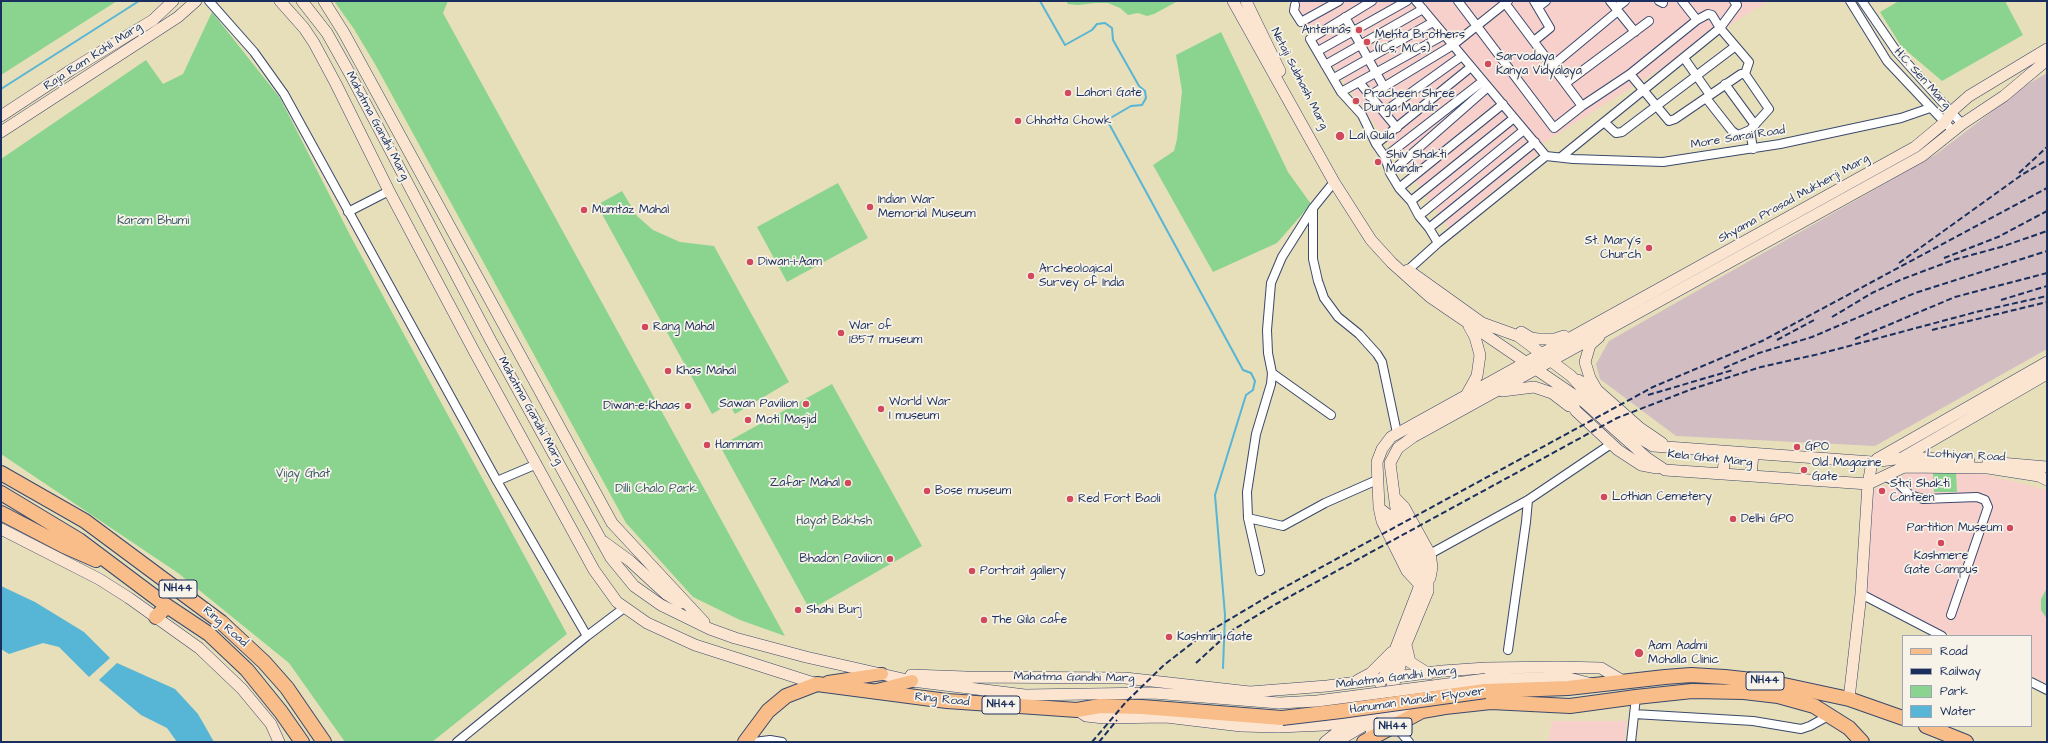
<!DOCTYPE html>
<style>
body{margin:0}
#map{position:relative;width:2048px;height:743px;overflow:hidden;background:#e7dfba;font-family:"Architects Daughter",sans-serif}
canvas{display:block}
.frame{position:absolute;inset:0;border:2px solid #1b2f5e;pointer-events:none}
.legend{position:absolute;left:1902px;top:635px;width:130px;height:92px;box-sizing:border-box;background:#f7f3e8;border:1px solid #9fa5b1;margin:0;padding:5px 7px;list-style:none;font-size:12px;color:#1b2f5e}
.legend li{display:flex;align-items:center;gap:8px;height:20px}
.legend b{width:20px;border:1px solid #9fa5b1}
</style>
<div id="map">
<canvas width="2048" height="743"></canvas>
<div class="frame"></div>
<ul class="legend">
<li><b style="height:5px;background:#f8bd89"></b>Road</li>
<li><b style="height:5px;background:#1b2f5e"></b>Railway</li>
<li><b style="height:11px;background:#8bd490"></b>Park</li>
<li><b style="height:11px;background:#57b5d5"></b>Water</li>
</ul>
</div>
<script>
const ctx = document.querySelector('canvas').getContext('2d');
ctx.lineJoin = 'round';
function fill(path, color) {
  ctx.fillStyle = color;
  ctx.fill(path, 'evenodd');
}
function poly(rows) {
  const path = new Path2D();
  for (const r of rows) {
    path.moveTo(r[0], r[1]);
    for (let i = 2; i < r.length; i += 2) path.lineTo(r[i], r[i + 1]);
  }
  return path;
}
function stroke(path, color, width, dash) {
  ctx.strokeStyle = color;
  ctx.lineWidth = width;
  ctx.lineCap = dash ? 'butt' : 'round';
  ctx.setLineDash(dash || []);
  ctx.stroke(path);
}
function write(font, color, halo, rows, align = 'center') {
  ctx.font = font + ' "Architects Daughter",sans-serif';
  ctx.lineWidth = 3.5;
  ctx.setLineDash([]);
  ctx.textBaseline = 'middle';
  ctx.strokeStyle = halo;
  ctx.fillStyle = color;
  for (const [text, x, y, turn = 0] of rows) {
    ctx.save();
    ctx.translate(x, y);
    ctx.rotate((+turn || 0) * Math.PI / 180);
    ctx.textAlign = isNaN(turn) ? turn : align;
    if (halo) ctx.strokeText(text, 0, 0);
    ctx.fillText(text, 0, 0);
    ctx.restore();
  }
}
const built = poly([
 [1299,1,1409,1,1538,154,1449,228,1290,6],
 [1420,1,1768,1,1542,144],
 [1971,471,2047,490,2047,684,2031,675,2031,636,1953,636,1865,593,1873,493,1875,489,1884,485,1896,488,1899,478,1909,472],
 [1552,721,1627,721,1625,742,1548,742]
]);
const industrial = poly([
 [2047,73,2047,349,1875,446,1676,436,1600,379,1596,364,1609,341,1935,155,2028,84]
]);
const green = poly([
 [1,1,117,1,1,75],
 [334,1,448,1,443,13,785,636,740,620,693,597,626,523,375,64,354,29],
 [1066,1,1178,1,1154,14,1147,16,1138,13,1128,15,1120,8,1108,3,1095,3,1078,5,1068,4],
 [1899,1,2005,1,2023,35,1942,81,1901,46,1880,12],
 [212,12,280,98,351,237,567,634,432,742,345,742,289,663,178,573,1,454,1,159,146,60,163,84,183,74],
 [1221,32,1288,172,1311,204,1277,243,1213,272,1153,165,1174,151,1177,139,1182,91,1176,55],
 [838,183,868,238,787,282,757,227],
 [622,191,637,216,653,230,680,242,714,246,789,382,735,414,729,404,712,414,597,205],
 [832,384,922,546,810,610,720,446],
 [1956,472,1957,492,1934,492,1933,473],
 [2047,588,2047,619,2041,610,2041,599]
]);
const water = poly([
 [1,586,35,602,84,632,110,658,89,677,59,647,43,643,9,654,1,649],
 [117,663,175,689,198,714,214,742,177,742,167,728,141,715,99,680]
]);
const stream = poly([
 [1040,1,1065,45,1092,30,1097,24,1105,23,1112,28,1113,40,1139,86,1145,91,1146,98,1142,105,1131,106,1107,120,1243,370,1251,373,1255,381,1253,390,1246,395,1215,495,1225,615,1223,668],
 [1,89,139,1]
]);
const street = poly([
 [209,1,254,52,284,94,497,481,587,636],
 [1372,1,1310,39,1341,92,1362,115,1376,144,1385,157,1390,173,1399,188,1411,201,1419,216,1429,228,1438,243,1546,156],
 [1416,1,1546,156],
 [1458,1,1554,128,1582,106,1630,74,1697,20],
 [1534,1,1550,28,1534,41],
 [1610,1,1635,32],
 [1659,1,1663,3],
 [1682,1,1697,20,1708,14,1712,15,1720,28,1749,62,1745,74],
 [1850,1,1887,61,1953,131],
 [1862,1,1897,52,1962,124],
 [1505,3,1582,106],
 [1295,5,1294,11,1301,22,1339,1],
 [1538,7,1546,1],
 [1616,8,1625,1],
 [1345,17,1384,87],
 [1318,51,1407,1],
 [1684,58,1710,95],
 [1325,65,1423,9],
 [1553,65,1618,11],
 [1630,74,1669,121,1675,119,1741,74,1745,74,1769,109,1750,130,1753,149],
 [1334,78,1433,22],
 [1359,82,1397,128],
 [1566,83,1649,21],
 [1725,84,1755,125],
 [1341,92,1444,35],
 [1369,96,1453,45,1508,1],
 [1706,98,1732,131,1738,135,1750,130],
 [1384,112,1462,56],
 [1604,122,1616,133,1622,132,1733,48],
 [1376,144,1471,67],
 [1546,156,1573,159,1663,162,1780,144,1901,118,1930,108],
 [1385,157,1483,81],
 [1561,157,1720,28,1737,5,1734,1],
 [1390,173,1488,87],
 [1399,188,1503,104],
 [1411,201,1514,118],
 [1313,208,1313,259,1318,281,1324,298,1338,317,1359,334,1377,354,1382,362,1397,433],
 [348,212,389,191],
 [1419,216,1524,130],
 [1429,228,1535,142],
 [1408,270,1438,243],
 [1272,373,1331,415],
 [1884,476,1898,483,1910,495,1923,499,1977,497,1985,500,1988,507,1951,615],
 [497,481,537,464],
 [1248,518,1283,526,1325,503,1377,480],
 [1430,554,1528,500,1611,444],
 [1260,571,1248,518,1247,492,1256,434,1271,384,1272,373,1268,353,1267,330,1271,283,1282,257,1313,208,1334,182],
 [1861,594,1942,636],
 [1508,650,1526,522,1528,500],
 [2031,682,2047,690],
 [1634,714,1753,721,1801,729,1810,726,1830,715],
 [1395,726,1409,742],
 [457,742,587,636,624,608],
 [754,742,770,740,782,742],
 [1631,742,1636,697]
]);
const secondary = poly([
 [280,1,304,28,314,43,336,84,389,191,474,351,594,570,617,602,647,623,695,645,817,684],
 [302,1,327,33,350,74,491,341,611,558,634,586,661,605,710,629,735,638,806,657,912,681,1025,695,1153,693,1279,703],
 [324,1,344,33,612,523,704,622],
 [1233,1,1334,182,1371,240,1392,263,1430,297,1584,402,1647,458,1665,470,1868,484,1904,467,1988,468,2039,476,2047,480],
 [1246,1,1280,71],
 [1,116,71,70,153,20,173,1],
 [1,132,178,17,196,1],
 [1408,270,1482,323,1518,336,1571,376,1591,398,1633,434,1653,446,1872,462,1911,457,1969,461],
 [1521,332,1531,338,1538,339,1555,339,1564,336],
 [1578,380,1597,390,1640,428,1662,443],
 [1597,390,1590,378,1585,362,1590,345,1599,337],
 [1502,391,1534,387,1552,393,1569,406],
 [1564,392,1576,411,1618,450,1641,465,1657,468],
 [1467,394,1477,376,1480,355,1475,337,1469,326],
 [1902,458,2047,374],
 [1877,459,2047,362],
 [1988,462,2047,467],
 [1723,474,1725,452],
 [1751,476,1753,454],
 [1395,498,1404,507,1430,554,1432,567,1430,578],
 [1379,508,1388,515,1406,548,1415,565,1420,585,1387,671,1380,683],
 [1,529,99,579,129,598,199,648,242,689,271,724,279,742],
 [604,542,630,561,666,594,681,603],
 [1420,585,1407,571,1382,521,1379,507,1377,462,1382,449,1391,437,1915,147,1945,122,1952,111,1969,96,2047,49],
 [1406,645,1410,662,1429,674],
 [911,675,966,677,1125,678,1250,692,1327,686,1442,671,1486,668,1559,667,1601,668,1623,681],
 [1486,679,1569,678,1592,684],
 [1358,680,1371,673,1392,652],
 [1849,699,1861,594,1868,484,1872,462],
 [1077,710,1086,716,1104,718,1166,717,1241,726,1278,727,1325,725,1361,718,1375,719,1414,712],
 [1370,738,1375,719,1397,677,1406,644,1428,591,1428,582,1421,558,1396,509,1390,463,1398,448,1413,437,1922,156,1962,124,2004,96,2047,60],
 [1325,742,1340,730,1353,723],
 [1336,742,1375,719]
]);
const primary = poly([
 [828,682,882,674],
 [877,690,912,681]
]);
const highway = poly([
 [1,473,85,521,221,622,264,662,287,688,324,742],
 [1,493,79,540,167,606,209,634,247,670,281,712,302,742],
 [1,513,64,546,96,560],
 [156,617,167,606],
 [1485,691,1568,688,1665,677,1691,675,1725,677,1770,682,1849,699,1903,718],
 [1926,726,1966,742],
 [745,742,768,711,786,696,817,684,947,701,1077,710,1100,706,1142,707,1282,718],
 [1364,742,1422,711,1445,707,1491,702,1570,706,1636,697,1692,691,1744,692,1778,696,1814,706,1849,728,1862,742]
]);
const rail = poly([
 [2019,173,2047,147],
 [1944,258,1998,237,2047,211],
 [1899,263,2023,174,2047,160],
 [2001,300,2047,286],
 [1832,317,1872,293,1900,280,1953,260,2001,247,2047,231],
 [1932,330,2047,302],
 [1855,339,1955,297,2047,273],
 [1777,340,1816,319],
 [1724,368,1759,353,1812,337,1915,293,2047,251],
 [1648,395,1733,370],
 [1196,663,1231,631,1276,604,1617,418,1692,389,1761,367,1819,354,1976,312,2047,296],
 [1092,742,1126,702,1164,665,1200,637,1272,594,1653,387,1762,341,2047,188],
 [1099,742,1117,720]
]);
const secondaryBridge = poly([
 [1279,703,1317,701,1486,679]
]);
const highwayBridge = poly([
 [1282,718,1341,711,1485,691]
]);
const markers = [
 [1359,30,4,"#d1495b"],
 [1367,42,4,"#d1495b"],
 [1488,64,4,"#d1495b"],
 [1068,93,4,"#d1495b"],
 [1356,101,4,"#d1495b"],
 [1018,121,4,"#d1495b"],
 [1340,136,5,"#d1495b"],
 [1378,162,4,"#d1495b"],
 [870,207,4,"#d1495b"],
 [584,210,4,"#d1495b"],
 [1649,248,4,"#d1495b"],
 [750,262,4,"#d1495b"],
 [1031,276,4,"#d1495b"],
 [645,327,4,"#d1495b"],
 [841,333,4,"#d1495b"],
 [668,371,4,"#d1495b"],
 [806,404,4,"#d1495b"],
 [688,406,4,"#d1495b"],
 [881,409,4,"#d1495b"],
 [748,420,4,"#d1495b"],
 [707,445,4,"#d1495b"],
 [1797,447,4,"#d1495b"],
 [1804,470,4,"#d1495b"],
 [848,483,4,"#d1495b"],
 [927,491,4,"#d1495b"],
 [1882,491,4,"#d1495b"],
 [1604,497,4,"#d1495b"],
 [1070,499,4,"#d1495b"],
 [1733,519,4,"#d1495b"],
 [2010,528,4,"#d1495b"],
 [1941,543,4,"#d1495b"],
 [890,559,4,"#d1495b"],
 [972,571,4,"#d1495b"],
 [798,610,4,"#d1495b"],
 [984,620,4,"#d1495b"],
 [1169,637,4,"#d1495b"],
 [1639,653,5,"#d1495b"]
];
const shields = [
 [178,589,38],
 [1765,681,38],
 [1001,705,38],
 [1393,727,38]
];
const shieldNames = [
 ["NH44",178,589],
 ["NH44",1765,681],
 ["NH44",1001,705],
 ["NH44",1393,727]
];
const poiNames = [
 ["Antennas",1351,30,"right"],
 ["Mehta Brothers",1375,35],
 ["(ICs, MCs)",1375,49],
 ["Sarvodaya",1496,57],
 ["Kanya Vidyalaya",1496,71],
 ["Lahori Gate",1076,93],
 ["Pracheen Shree",1364,94],
 ["Durga Mandir",1364,108],
 ["Chhatta Chowk",1026,121],
 ["Lal Quila",1349,136],
 ["Shiv Shakti",1386,155],
 ["Mandir",1386,169],
 ["Indian War",878,200],
 ["Memorial Museum",878,214],
 ["Mumtaz Mahal",592,210],
 ["St. Mary's",1641,241,"right"],
 ["Church",1641,255,"right"],
 ["Diwan-i-Aam",758,262],
 ["Archeological",1039,269],
 ["Survey of India",1039,283],
 ["War of",849,326],
 ["1857 museum",849,340],
 ["Rang Mahal",653,327],
 ["Khas Mahal",676,371],
 ["World War",889,402],
 ["I museum",889,416],
 ["Sawan Pavilion",798,404,"right"],
 ["Diwan-e-Khaas",680,406,"right"],
 ["Moti Masjid",756,420],
 ["Hammam",715,445],
 ["GPO",1805,447],
 ["Old Magazine",1812,463],
 ["Gate",1812,477],
 ["Zafar Mahal",840,483,"right"],
 ["Stri Shakti",1890,484],
 ["Canteen",1890,498],
 ["Bose museum",935,491],
 ["Lothian Cemetery",1612,497],
 ["Red Fort Baoli",1078,499],
 ["Delhi GPO",1741,519],
 ["Partition Museum",2002,528,"right"],
 ["Kashmere",1941,556,"center"],
 ["Gate Campus",1941,570,"center"],
 ["Bhadon Pavilion",882,559,"right"],
 ["Portrait gallery",980,571],
 ["Shahi Burj",806,610],
 ["The Qila cafe",992,620],
 ["Kashmiri Gate",1177,637],
 ["Aam Aadmi",1648,646],
 ["Mohalla Clinic",1648,660]
];
const streetNames = [
 ["Raja Ram Kohli Marg",93,57,-33],
 ["Netaji Subhash Marg",1299,79,63],
 ["H.C. Sen Marg",1922,79,48],
 ["Mahatma Gandhi Marg",377,126,62],
 ["More Sarai Road",1738,138,-9],
 ["Shyama Prasad Mukherji Marg",1794,199,-29],
 ["Mahatma Gandhi Marg",530,411,61],
 ["Lothiyan Road",1966,456,3],
 ["Kela Ghat Marg",1710,459,6],
 ["Ring Road",225,627,41],
 ["Mahatma Gandhi Marg",1074,678,1],
 ["Mahatma Gandhi Marg",1396,678,-7],
 ["Ring Road",942,700,6],
 ["Hanuman Mandir Flyover",1417,701,-8]
];
const parkNames = [
 ["Karam Bhumi",153,221],
 ["Vijay Ghat",303,474],
 ["Dilli Chalo Park",656,489],
 ["Hayat Bakhsh",834,521]
];
fill(built, '#f7d0cb');
fill(industrial, '#d2bec2');
fill(green, '#8bd490');
fill(water, '#57b5d5');
stroke(stream, '#57b5d5', 2);
stroke(street, '#3a496c', 10);
stroke(secondary, '#3a496c', 12);
stroke(primary, '#3a496c', 14);
stroke(highway, '#3a496c', 16);
stroke(street, '#fff', 8);
stroke(secondary, '#fce5d0', 11);
stroke(primary, '#f8bd89', 12);
stroke(highway, '#f8bd89', 14);
stroke(rail, '#1b2f5e', 2, [6, 3]);
stroke(secondaryBridge, '#3a496c', 12, []);
stroke(highwayBridge, '#3a496c', 16, []);
stroke(secondaryBridge, '#fce5d0', 11);
stroke(highwayBridge, '#f8bd89', 14);
for (const [x, y, r, color] of markers) {
  const dot = new Path2D();
  dot.arc(x, y, r, 0, 2 * Math.PI);
  ctx.fillStyle = color;
  ctx.fill(dot);
  stroke(dot, '#f7f3e8', 1.5);
}
for (const [x, y, w] of shields) {
  const box = new Path2D();
  box.roundRect(x - w / 2, y - 9, w, 18, 3);
  ctx.fillStyle = '#f7f3e8';
  ctx.fill(box);
  stroke(box, '#1b2f5e', 1);
}
write('bold 11px', '#1b2f5e', null, shieldNames);
write('12px', '#1b2f5e', '#f7f3e8', poiNames, 'left');
write('12px', '#1b2f5e', '#f7f3e8', streetNames);
write('12px', '#37586a', '#f7f3e8', parkNames);
</script>
